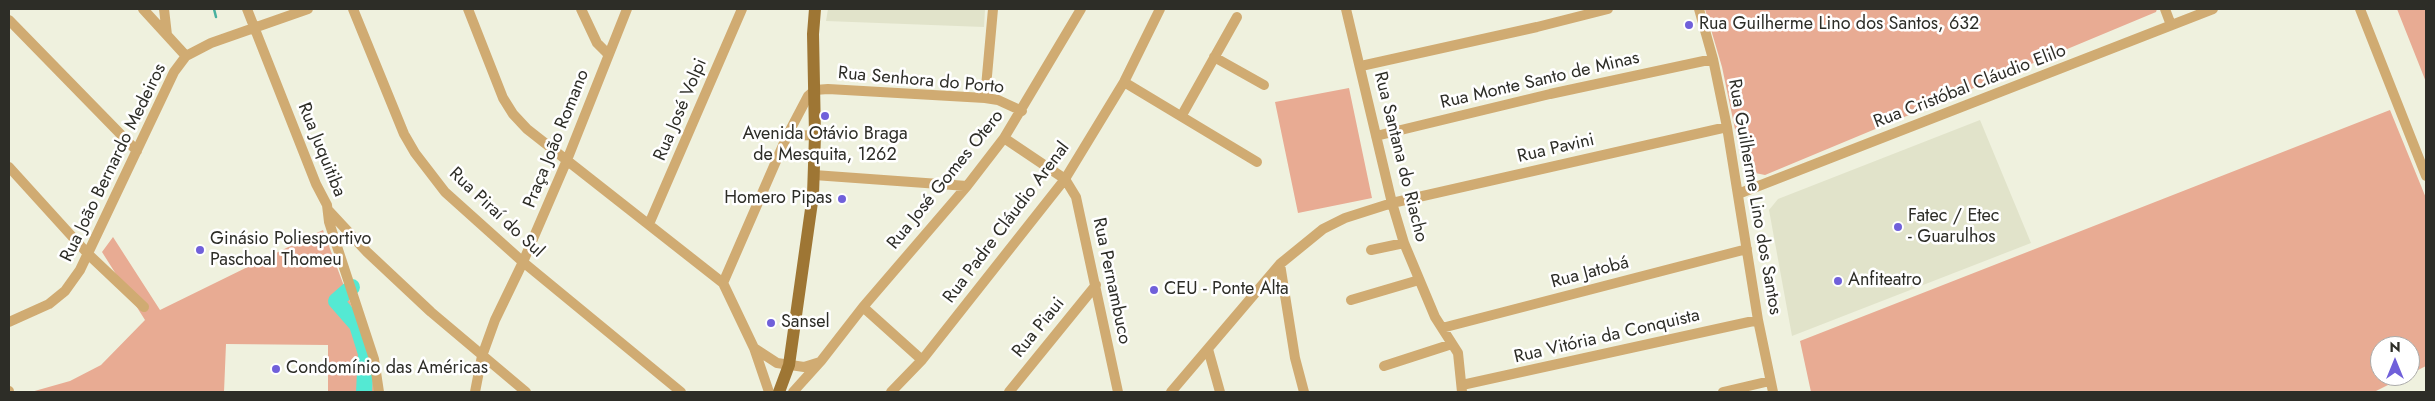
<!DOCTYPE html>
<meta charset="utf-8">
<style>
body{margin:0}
#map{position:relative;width:2435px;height:401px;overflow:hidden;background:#eff1de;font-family:Jost,sans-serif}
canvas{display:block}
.frame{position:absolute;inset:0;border:10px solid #2d2d27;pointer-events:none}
.north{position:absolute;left:2370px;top:336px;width:50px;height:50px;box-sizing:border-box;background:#fff;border:1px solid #ababa9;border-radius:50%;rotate:0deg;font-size:14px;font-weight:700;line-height:20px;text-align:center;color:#2d2d27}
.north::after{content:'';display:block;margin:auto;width:18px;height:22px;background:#7060da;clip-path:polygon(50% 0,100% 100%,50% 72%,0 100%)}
</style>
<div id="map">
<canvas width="2435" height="401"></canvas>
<div class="frame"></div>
<div class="north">N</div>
</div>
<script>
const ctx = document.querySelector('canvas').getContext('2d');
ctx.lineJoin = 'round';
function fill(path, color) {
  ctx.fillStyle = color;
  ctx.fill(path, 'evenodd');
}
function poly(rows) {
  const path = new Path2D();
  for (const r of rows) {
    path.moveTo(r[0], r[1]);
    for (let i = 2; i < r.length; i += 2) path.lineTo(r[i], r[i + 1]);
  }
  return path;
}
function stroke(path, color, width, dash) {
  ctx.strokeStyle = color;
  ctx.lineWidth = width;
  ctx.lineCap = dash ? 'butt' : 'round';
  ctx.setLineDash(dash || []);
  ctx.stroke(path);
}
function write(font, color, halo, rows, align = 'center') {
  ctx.font = font + ' Jost,sans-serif';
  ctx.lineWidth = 5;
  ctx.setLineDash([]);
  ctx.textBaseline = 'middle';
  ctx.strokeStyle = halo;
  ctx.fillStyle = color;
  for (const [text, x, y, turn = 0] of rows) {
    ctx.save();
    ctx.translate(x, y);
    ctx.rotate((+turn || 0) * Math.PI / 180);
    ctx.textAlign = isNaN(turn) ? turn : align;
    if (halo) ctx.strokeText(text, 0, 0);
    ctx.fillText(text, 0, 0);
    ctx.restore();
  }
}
const built = poly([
 [828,9,985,9,984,27,826,21],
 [1980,120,2031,243,1792,336,1769,210,1778,199]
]);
const green = poly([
 [1705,9,2157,9,2156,12,1765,175,1750,172,1740,153,1722,67],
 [2397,9,2426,9,2426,82],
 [1349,88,1372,198,1298,213,1275,102],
 [2390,110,2426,198,2426,366,2410,374,2410,346,2380,346,2380,376,2406,376,2374,392,1811,392,1800,341],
 [323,230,377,374,374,392,328,392,328,345,226,344,224,392,31,392,70,381,101,365,145,320,102,252,113,237,160,310]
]);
const stream = poly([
 [214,9,216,17]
]);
const river = poly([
 [352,287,336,301,357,325,366,354,364,392]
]);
const minor = poly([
 [143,9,186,56],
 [164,9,167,35],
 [247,9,316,184,327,205,329,222,374,359,379,392],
 [353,9,404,134,415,153,445,192,523,262,681,392],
 [468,9,503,98,513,114,527,129,723,283,754,348,769,392],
 [581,9,597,43,608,54],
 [1346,9,1392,203,1404,243,1435,317,1458,353,1462,392],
 [1699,9,1713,59,1727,127,1758,320,1773,392],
 [2165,9,2171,25],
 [2360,9,2426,176],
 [9,20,137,151],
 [1214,57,1264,85],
 [1361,66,1537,27,1608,9],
 [1124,82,1257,162],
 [985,98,993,9],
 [1182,115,1237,17],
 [787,136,815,135],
 [1376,136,1550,94,1713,59],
 [1004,138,1065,179,1076,197,1118,392],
 [9,167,88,254,144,307],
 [814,175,967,186],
 [1738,194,2213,9],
 [328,210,367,252,431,312,526,392],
 [649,224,742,9],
 [1371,250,1404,243],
 [1280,264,1295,358,1304,392],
 [723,283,787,136,808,96,815,90,828,89,985,98,998,100,1022,111],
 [1351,300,1419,280],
 [863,307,922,360],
 [9,322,49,304,65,291,80,270,156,110,174,72,186,56,211,43,308,9],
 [1442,328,1747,249],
 [754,348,777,363,804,367,820,362],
 [1208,349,1220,392],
 [1384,366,1452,344],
 [1462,385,1758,320],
 [9,391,9,392],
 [475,392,482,356,495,320,523,262,567,160,627,9],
 [793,392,821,361,863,307,967,186,1004,138,1081,9],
 [891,392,922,360,1065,179,1124,82,1160,9],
 [1009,392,1096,285],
 [1171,392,1280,264,1323,229,1345,218,1392,203,1727,127],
 [1723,392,1770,381]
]);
const major = poly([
 [779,392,789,365,813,195,815,135,813,34,815,9]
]);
const markers = [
 [1689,25,5,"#7060da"],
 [825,116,5,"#7060da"],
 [842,199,5,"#7060da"],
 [1898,227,5,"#7060da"],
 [200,250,5,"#7060da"],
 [1838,281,5,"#7060da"],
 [1154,290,5,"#7060da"],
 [771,323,5,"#7060da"],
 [276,369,5,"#7060da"]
];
const poiNames = [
 ["Rua Guilherme Lino dos Santos, 632",1699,25],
 ["Avenida Otávio Braga",825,135,"center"],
 ["de Mesquita, 1262",825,156,"center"],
 ["Homero Pipas",832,199,"right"],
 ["Fatec / Etec",1908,217],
 ["- Guarulhos",1908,238],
 ["Ginásio Poliesportivo",210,240],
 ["Paschoal Thomeu",210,261],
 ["Anfiteatro",1848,281],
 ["CEU - Ponte Alta",1164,290],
 ["Sansel",781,323],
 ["Condomínio das Américas",286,369]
];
const streetNames = [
 ["Rua Senhora do Porto",921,81,5],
 ["Rua Monte Santo de Minas",1540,81,-13],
 ["Rua Cristóbal Cláudio Elilo",1970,87,-21],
 ["Rua José Volpi",681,110,-67],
 ["Praça João Romano",557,139,-68],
 ["Rua Pavini",1556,149,-13],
 ["Rua Juquitiba",321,150,68],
 ["Rua Santana do Riacho",1400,157,76],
 ["Rua João Bernardo Medeiros",114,163,-64],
 ["Rua José Gomes Otero",946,180,-51],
 ["Rua Guilherme Lino dos Santos",1754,197,80],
 ["Rua Piraí do Sul",496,213,43],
 ["Rua Padre Cláudio Arenal",1007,223,-53],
 ["Rua Jatobá",1590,273,-15],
 ["Rua Pernambuco",1111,281,78],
 ["Rua Piaui",1039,328,-51],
 ["Rua Vitória da Conquista",1607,337,-13]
];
fill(built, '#e1e3ca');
fill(green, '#e8ab93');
stroke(stream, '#48b19f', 2.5);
stroke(river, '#54e9d3', 16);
stroke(minor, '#d0ab72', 10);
stroke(major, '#9e7634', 12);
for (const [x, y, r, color] of markers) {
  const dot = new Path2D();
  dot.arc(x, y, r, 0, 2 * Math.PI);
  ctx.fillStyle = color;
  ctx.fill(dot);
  stroke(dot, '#fff', 2);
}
write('18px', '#2d2d27', '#fff', poiNames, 'left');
write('18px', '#2d2d27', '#fff', streetNames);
</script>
